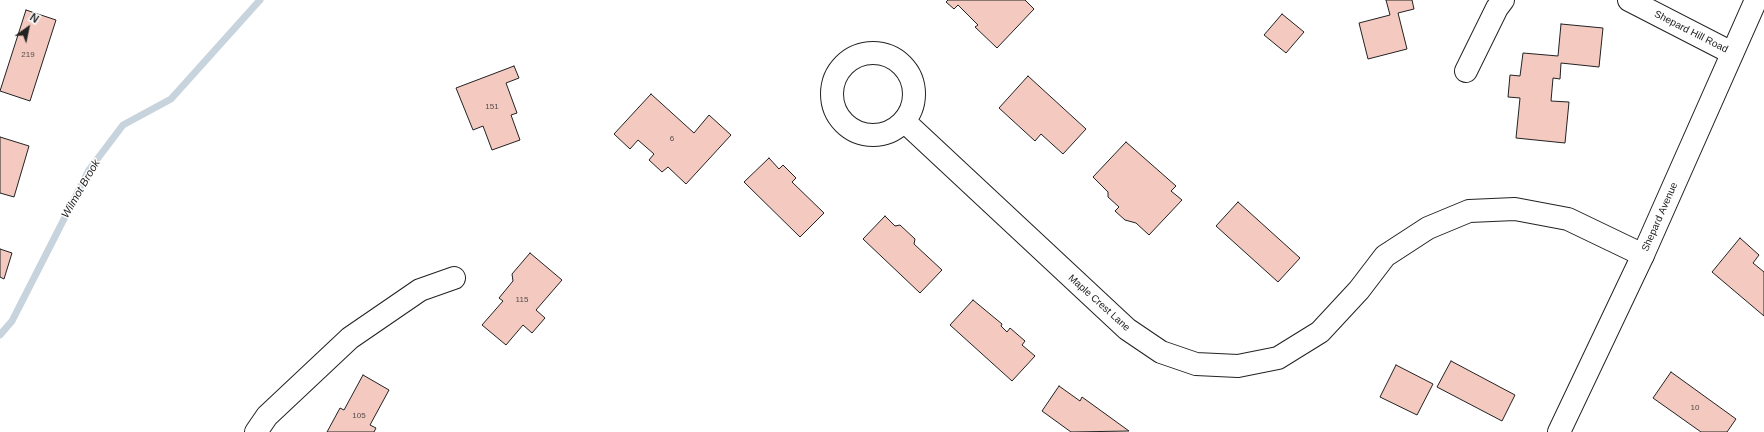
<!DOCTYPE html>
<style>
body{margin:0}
#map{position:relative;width:1764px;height:432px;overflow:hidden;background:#fff;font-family:Helvetica,sans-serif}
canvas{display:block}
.north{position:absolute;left:8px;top:8px;width:40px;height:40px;-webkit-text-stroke:3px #fff;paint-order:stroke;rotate:33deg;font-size:11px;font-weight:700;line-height:16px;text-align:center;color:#222}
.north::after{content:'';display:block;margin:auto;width:14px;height:18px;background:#222;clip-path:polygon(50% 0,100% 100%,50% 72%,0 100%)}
</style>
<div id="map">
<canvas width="1764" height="432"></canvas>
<div class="north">N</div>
</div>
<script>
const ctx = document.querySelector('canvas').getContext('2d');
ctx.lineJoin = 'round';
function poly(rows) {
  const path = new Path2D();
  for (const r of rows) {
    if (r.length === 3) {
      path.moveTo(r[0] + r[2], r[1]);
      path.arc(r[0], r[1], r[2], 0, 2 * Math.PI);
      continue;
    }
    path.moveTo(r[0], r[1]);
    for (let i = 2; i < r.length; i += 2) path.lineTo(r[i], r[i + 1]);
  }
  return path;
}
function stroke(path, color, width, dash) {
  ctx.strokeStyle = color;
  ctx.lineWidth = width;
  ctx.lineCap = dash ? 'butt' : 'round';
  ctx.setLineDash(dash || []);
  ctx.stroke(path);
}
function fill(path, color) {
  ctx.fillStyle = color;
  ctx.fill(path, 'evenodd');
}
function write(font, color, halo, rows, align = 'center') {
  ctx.font = font + ' Helvetica,sans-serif';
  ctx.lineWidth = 3;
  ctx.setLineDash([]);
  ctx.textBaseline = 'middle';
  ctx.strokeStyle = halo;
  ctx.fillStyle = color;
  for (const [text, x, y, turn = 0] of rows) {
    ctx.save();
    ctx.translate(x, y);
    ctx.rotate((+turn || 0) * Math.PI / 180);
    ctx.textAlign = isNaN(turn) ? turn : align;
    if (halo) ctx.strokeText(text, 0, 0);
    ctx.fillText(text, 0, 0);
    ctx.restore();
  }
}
const stream = poly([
 [0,335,12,321,89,170,123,125,171,99,260,0]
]);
const building = poly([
 [948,0,1025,0,1034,9,997,48,975,27,978,25,958,5,954,9,946,2,948,0],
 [1386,0,1412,0,1414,9,1398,13,1407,49,1368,59,1359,23,1390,15,1386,0],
 [26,10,56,20,30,101,0,91,26,10],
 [1282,14,1304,32,1286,53,1264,35,1282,14],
 [1561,24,1603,28,1599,67,1561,63,1560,79,1553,78,1551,101,1569,102,1565,143,1516,138,1520,98,1508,97,1510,75,1520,76,1523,53,1558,56,1561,24],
 [514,66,519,78,506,83,517,113,511,115,520,140,492,150,483,126,473,130,456,88,514,66],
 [1028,76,1086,129,1063,154,1041,134,1035,141,999,108,1028,76],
 [651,94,694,133,709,115,731,135,686,184,668,167,662,172,649,160,654,154,638,140,630,149,614,134,651,94],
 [0,137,29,146,14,197,0,193,0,137],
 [1126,142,1176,186,1171,191,1182,200,1149,235,1136,223,1125,220,1115,211,1119,207,1108,197,1108,192,1093,177,1126,142],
 [769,158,779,169,783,165,796,178,792,182,824,213,800,237,744,182,769,158],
 [1238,202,1300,258,1278,282,1216,226,1238,202],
 [885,216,895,226,900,225,915,239,914,244,942,270,920,293,863,239,885,216],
 [1740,238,1759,255,1753,263,1764,272,1764,316,1712,272,1740,238],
 [0,249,12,253,4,279,0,277,0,249],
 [530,253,562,280,536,310,545,318,532,333,523,325,506,345,482,325,503,301,499,298,513,281,512,274,530,253],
 [973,300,1002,324,1001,326,1007,332,1010,328,1025,341,1022,345,1035,356,1012,381,950,325,973,300],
 [1451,361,1515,395,1502,421,1437,387,1451,361],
 [1396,365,1433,384,1417,415,1380,397,1396,365],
 [1671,372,1736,419,1727,432,1701,432,1653,398,1671,372],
 [363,375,389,390,370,425,376,428,374,432,327,432,340,408,344,410,363,375],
 [1059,386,1080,401,1082,397,1129,431,1071,432,1042,411,1059,386]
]);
const minor = poly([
 [1629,0,1732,53],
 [873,94,41],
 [1466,71,1497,8,1503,0],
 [904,121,1127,329,1161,352,1196,364,1238,366,1278,358,1320,332,1359,290,1385,256,1428,228,1469,211,1515,209,1568,219,1643,255],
 [256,432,267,416,350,338,420,290,454,278]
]);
const major = poly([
 [1559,432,1643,255,1756,0]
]);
const numberNames = [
 ["219",28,55],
 ["151",492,107],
 ["6",672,139],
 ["115",522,300],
 ["10",1695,408],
 ["105",359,416]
];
const streetNames = [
 ["Shepard Hill Road",1691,32,27],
 ["Shepard Avenue",1660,217,-66],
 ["Maple Crest Lane",1099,303,42]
];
const waterNames = [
 ["Wilmot Brook",81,189,-60]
];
stroke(stream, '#c7d3dd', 7);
fill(building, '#f3c9c0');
stroke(building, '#222', 1);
stroke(minor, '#222', 24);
stroke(major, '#222', 24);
stroke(minor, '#fff', 22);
stroke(major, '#fff', 22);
write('8px', '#564c4a', null, numberNames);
write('10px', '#222', '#fff', streetNames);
write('italic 11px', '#222', '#fff', waterNames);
</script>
